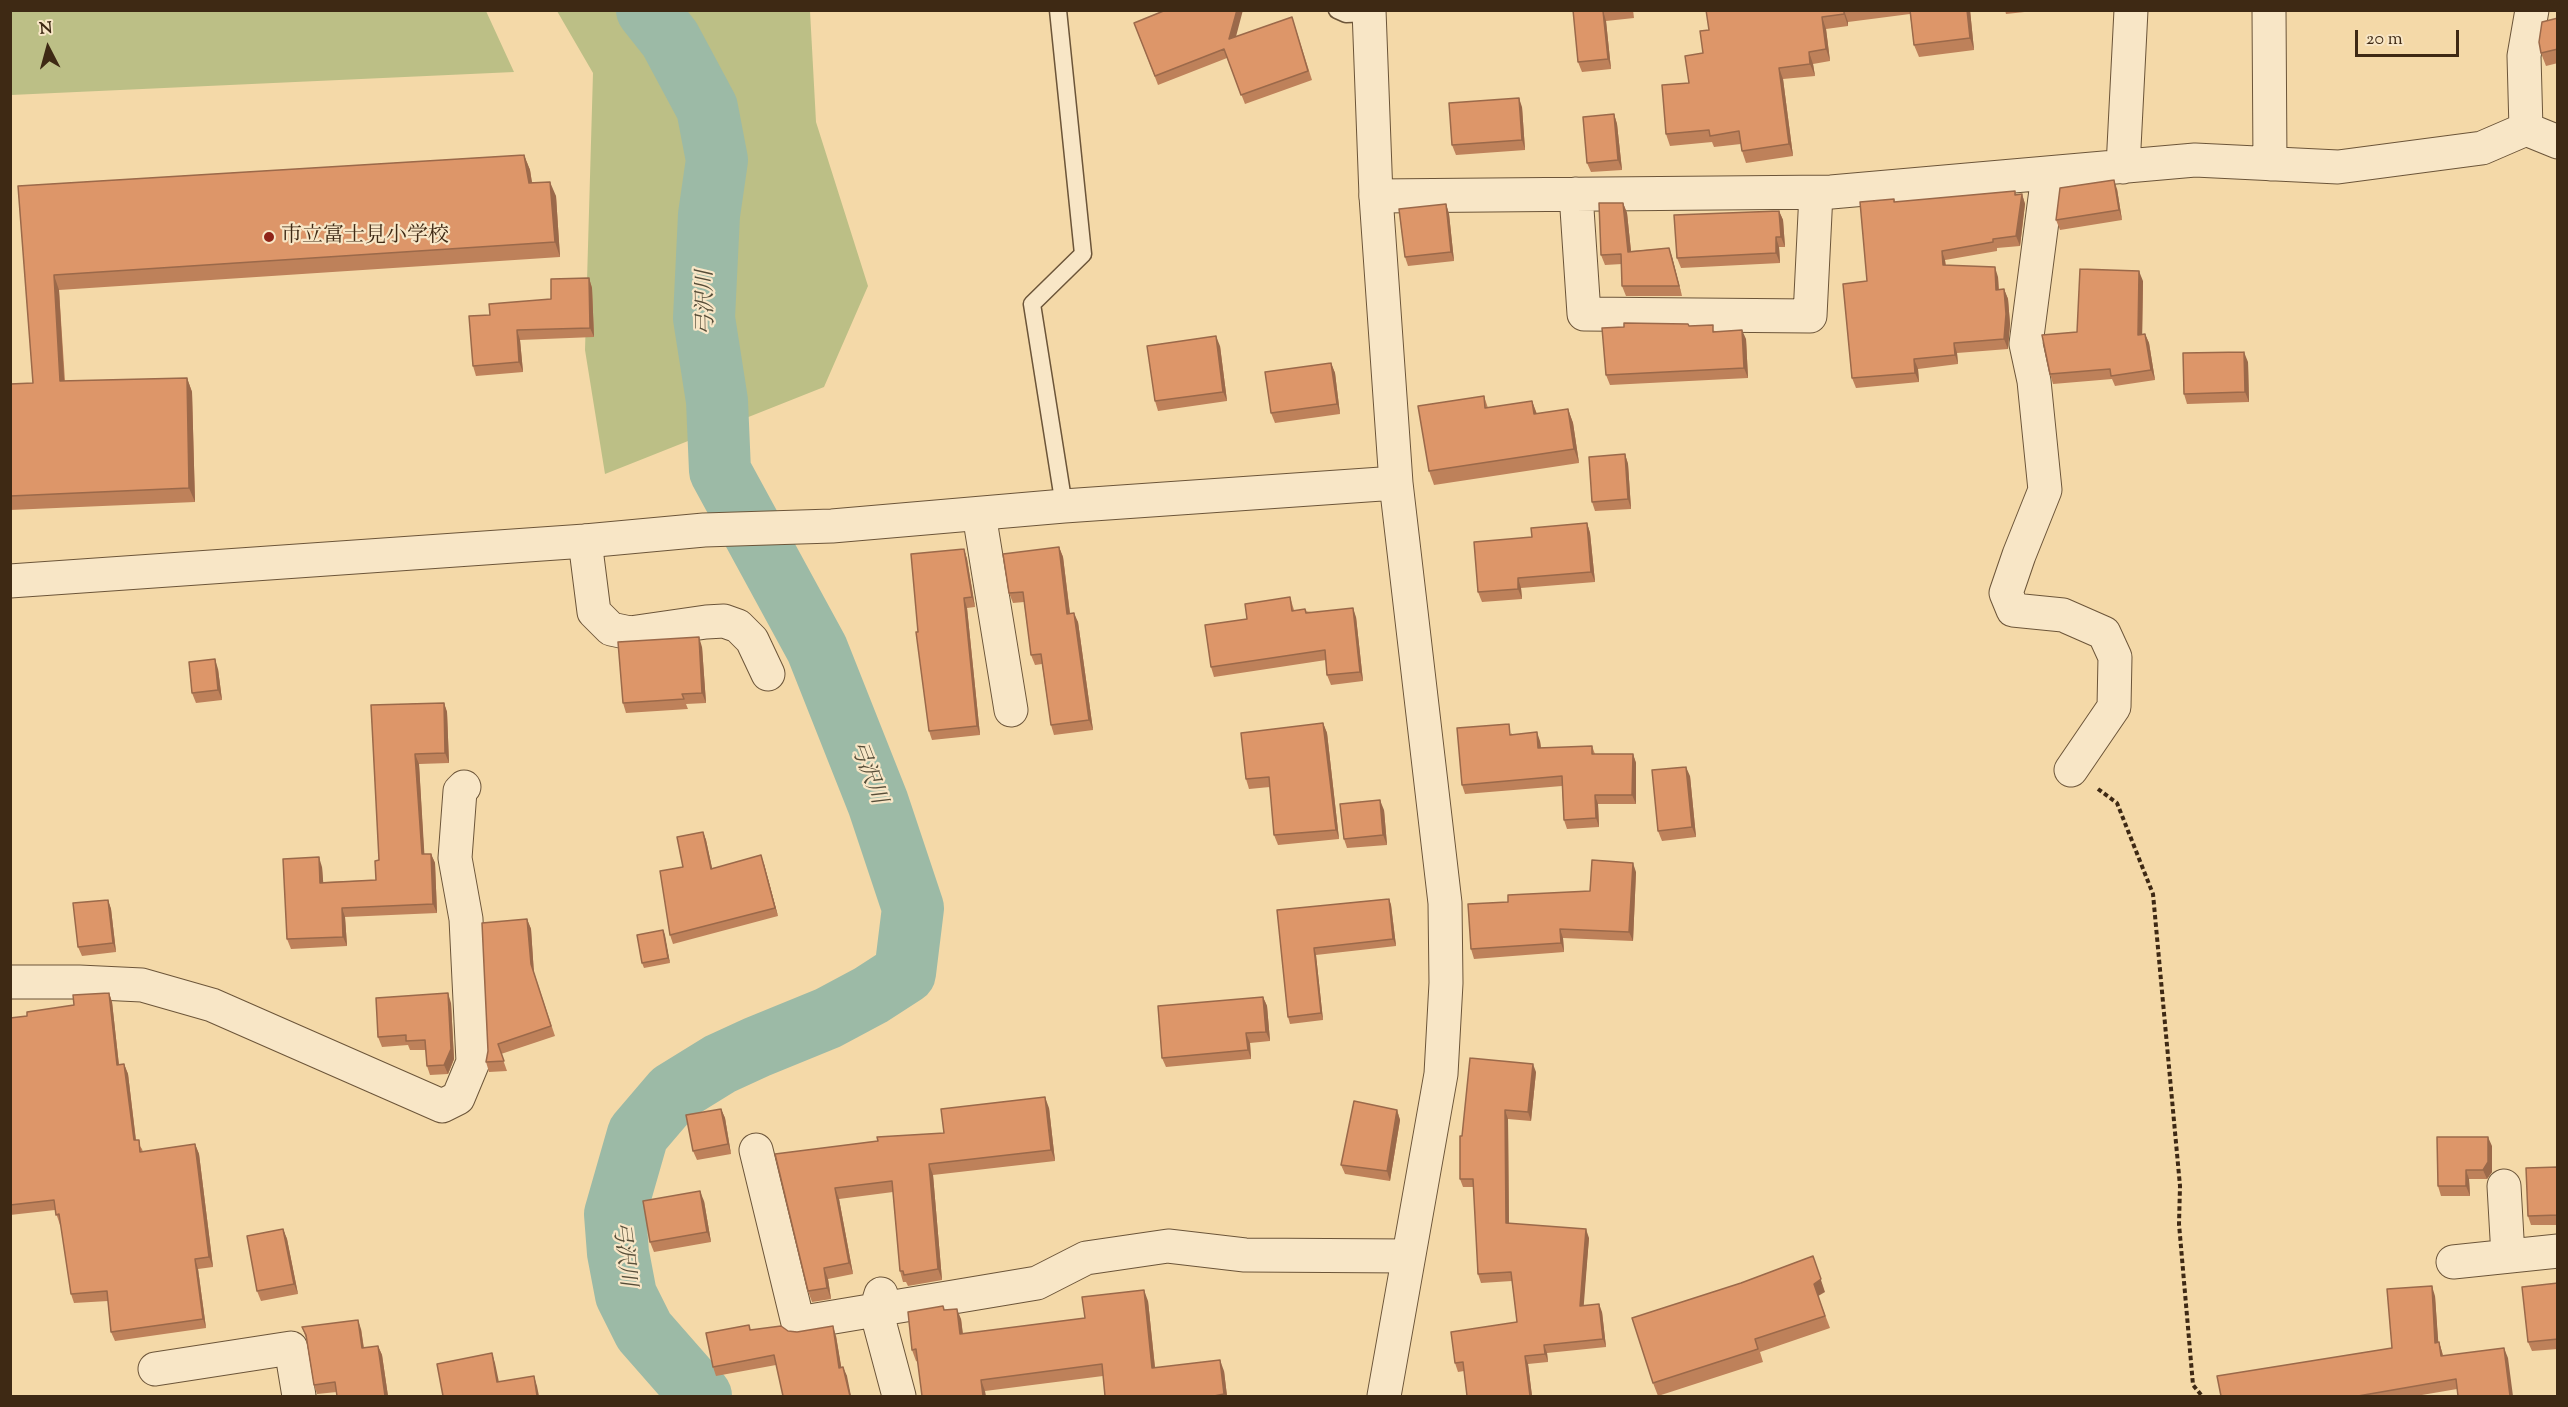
<!DOCTYPE html>
<meta charset="utf-8">
<style>
body{margin:0}
#map{position:relative;width:2568px;height:1407px;overflow:hidden;background:#f4d9a8;font-family:"Sorts Mill Goudy",serif}
canvas{display:block}
.frame{position:absolute;inset:0;border:12px solid #3e2914;pointer-events:none}
.north{position:absolute;left:18px;top:18px;width:60px;height:60px;-webkit-text-stroke:4px #f8e6c6;paint-order:stroke;rotate:354deg;font-size:16px;font-weight:700;line-height:24px;text-align:center;color:#3e2914}
.north::after{content:'';display:block;margin:auto;width:21px;height:27px;background:#3e2914;clip-path:polygon(50% 0,100% 100%,50% 72%,0 100%)}
.scale{position:absolute;left:2355px;top:30px;width:104px;height:27px;box-sizing:border-box;border:3px solid #3e2914;border-top:0;padding-left:8px;font-size:18px;line-height:21px;white-space:nowrap;color:#3e2914;-webkit-text-stroke:4px #f8e6c6;paint-order:stroke}
</style>
<div id="map">
<canvas width="2568" height="1407"></canvas>
<div class="frame"></div>
<div class="north">N</div>
<div class="scale">20 m</div>
</div>
<script>
const ctx = document.querySelector('canvas').getContext('2d');
ctx.lineJoin = 'round';
function fill(path, color) {
  ctx.fillStyle = color;
  ctx.fill(path, 'evenodd');
}
function poly(rows) {
  const path = new Path2D();
  for (const r of rows) {
    path.moveTo(r[0], r[1]);
    for (let i = 2; i < r.length; i += 2) path.lineTo(r[i], r[i + 1]);
  }
  return path;
}
function stroke(path, color, width, dash) {
  ctx.strokeStyle = color;
  ctx.lineWidth = width;
  ctx.lineCap = dash ? 'butt' : 'round';
  ctx.setLineDash(dash || []);
  ctx.stroke(path);
}
function write(font, color, halo, rows, align = 'center') {
  ctx.font = font + ' "Sorts Mill Goudy","Noto Serif JP",serif';
  ctx.lineWidth = 4.5;
  ctx.setLineDash([]);
  ctx.textBaseline = 'middle';
  ctx.strokeStyle = halo;
  ctx.fillStyle = color;
  for (const [text, x, y, turn = 0] of rows) {
    ctx.save();
    ctx.translate(x, y);
    ctx.rotate((+turn || 0) * Math.PI / 180);
    ctx.textAlign = isNaN(turn) ? turn : align;
    if (halo) ctx.strokeText(text, 0, 0);
    ctx.fillText(text, 0, 0);
    ctx.restore();
  }
}
const green = poly([
 [10,11,486,11,514,72,11,95],
 [557,11,810,11,816,122,868,286,824,387,605,474,585,350,593,73]
]);
const river = poly([
 [647,10,670,39,707,108,717,160,709,215,704,318,717,401,720,471,817,649,878,803,913,908,905,973,871,995,828,1018,757,1047,720,1064,673,1093,638,1134,615,1214,618,1253,626,1295,644,1331,701,1396]
]);
const path = poly([
 [2098,789,2117,803,2153,894,2180,1186,2179,1224,2193,1385,2202,1396]
]);
const service = poly([
 [1058,10,1083,254,1032,304,1064,506],
 [1337,10,1346,14,1369,13]
]);
const minor = poly([
 [2269,10,2270,164],
 [2532,10,2524,56,2526,129,2558,142],
 [2123,167,2131,10],
 [2048,175,2026,344,2034,381,2045,490,2019,555,2006,593,2013,610,2063,615,2104,633,2115,657,2114,707,2071,770],
 [1576,194,1584,314,1810,316,1816,193],
 [1376,196,1831,192,2195,160,2338,167,2482,148,2526,129],
 [979,514,1011,710],
 [585,541,594,612,611,629,630,633,706,622,724,621,738,626,752,640,768,674],
 [10,982,79,982,142,985,212,1005,442,1106,458,1098,473,1062,466,919,455,858,460,791,464,787],
 [756,1150,798,1323,1037,1283,1086,1258,1168,1246,1245,1255,1408,1256],
 [2504,1186,2508,1256],
 [2453,1262,2558,1251],
 [881,1294,876,1310,899,1396],
 [155,1369,291,1348,299,1396]
]);
const tertiary = poly([
 [1369,10,1376,196,1396,483,1445,903,1446,983,1441,1074,1384,1396],
 [10,581,585,541,704,530,832,526,1064,506,1396,483]
]);
const wall = poly([
 [1573,10,1633,10,1634,18,1606,21,1611,69,1582,72,1578,62],
 [1706,10,1970,10,1974,50,1919,57,1914,45,1910,14,1848,22,1848,26,1826,29,1830,61,1813,64,1815,76,1783,79,1793,156,1746,163,1742,151,1741,144,1714,147,1712,142,1670,146,1666,134,1703,53,1709,30],
 [2005,10,2043,10,2006,14],
 [1292,17,1312,80,1245,104,1227,58,1158,85,1134,23,1236,37],
 [2558,18,2558,63,2546,66,2541,53],
 [1522,107,1525,150,1456,155,1452,145],
 [1614,114,1617,124,1622,170,1591,172,1587,163],
 [524,155,530,170,532,182,556,196,560,257,59,290,65,381,187,378,192,392,195,502,10,510,10,384,33,383,18,186],
 [2117,189,2122,220,2060,230,2056,220],
 [2015,191,2016,195,2022,194,2025,204,2020,246,1997,248,1997,251,1945,260,1946,265,1998,277,1999,290,2004,289,2008,299,2010,324,2008,349,1957,353,1958,364,1918,369,1919,382,1856,388,1852,378,1894,199,1895,202],
 [1623,203,1627,213,1631,251,1669,248,1672,257,1682,296,1626,296,1622,286,1622,264,1605,265,1601,255],
 [1446,204,1449,214,1454,261,1408,266,1405,257],
 [1779,211,1783,220,1785,247,1779,247,1780,263,1681,268,1677,258],
 [589,278,592,288,594,337,520,340,523,372,476,376,473,366,490,315,551,299],
 [2143,281,2142,334,2145,334,2149,343,2155,380,2115,386,2112,379,2053,384,2050,374,2077,332],
 [1689,326,1715,331,1746,339,1748,378,1610,385,1606,375],
 [1220,346,1227,401,1158,411,1155,401],
 [2248,362,2249,402,2187,404,2184,394],
 [1331,363,1335,373,1340,414,1275,423,1271,413],
 [1484,396,1488,408,1532,401,1537,414,1568,409,1573,423,1579,463,1434,485,1429,471],
 [1625,454,1628,464,1631,509,1595,511,1592,502],
 [1587,523,1590,533,1595,582,1521,588,1522,599,1482,602,1478,592,1532,537],
 [1059,547,1063,557,1070,613,1078,622,1093,730,1054,735,1051,725,1042,664,1035,665,1031,655,1024,602,1013,603,1009,593],
 [964,549,967,559,975,607,967,608,980,735,932,740,929,731,918,632],
 [1290,597,1294,610,1356,617,1363,681,1331,685,1327,675,1326,660,1214,677,1211,667,1247,619],
 [702,647,706,703,686,704,688,709,626,713,623,703],
 [218,669,222,700,196,703,192,693],
 [444,703,447,712,449,763,419,764,424,854,431,854,435,863,437,913,345,917,347,946,291,949,287,939,322,867,323,882,376,880,379,860,371,705],
 [1323,723,1327,733,1339,839,1278,845,1274,835,1270,787,1249,789,1246,779],
 [1512,733,1512,734,1540,741,1541,748,1592,746,1595,754,1633,754,1636,763,1636,804,1598,804,1599,827,1567,829,1564,820,1562,786,1465,794,1462,785],
 [1690,776,1696,837,1662,841,1658,831],
 [1384,810,1387,845,1347,848,1344,839],
 [703,832,706,840,712,868,764,864,778,916,673,944,670,935],
 [1636,872,1633,941,1563,938,1564,952,1474,959,1471,949,1508,902,1590,891],
 [1389,899,1391,905,1396,946,1316,955,1323,1020,1290,1024,1288,1017,1277,910],
 [108,900,111,909,116,952,82,956,78,947],
 [527,919,531,929,534,974,555,1036,501,1054,507,1071,489,1072,486,1062],
 [663,930,670,963,644,968,642,963],
 [109,993,112,1002,119,1065,124,1064,128,1074,136,1140,142,1149,143,1152,195,1144,199,1154,213,1267,198,1269,206,1328,115,1341,111,1332,108,1301,74,1303,71,1294,61,1224,60,1225,55,1210,10,1215,10,1018,27,1016,74,1005],
 [1263,997,1267,1006,1270,1041,1250,1043,1251,1059,1166,1067,1162,1058],
 [451,1003,454,1059,448,1074,430,1075,427,1066,426,1050,410,1050,408,1045,382,1047,378,1037],
 [1536,1072,1531,1121,1508,1119,1509,1223,1589,1238,1583,1306,1602,1312,1606,1347,1547,1353,1548,1362,1528,1364,1532,1396,1467,1396,1464,1371,1458,1372,1455,1363,1517,1322,1512,1281,1481,1283,1478,1274,1474,1187,1463,1187,1460,1179,1462,1136],
 [1049,1108,1055,1161,933,1175,942,1280,908,1286,906,1282,903,1282,900,1271,893,1192,839,1199,853,1274,828,1279,831,1299,812,1302,808,1291,775,1154,944,1133],
 [721,1109,725,1118,731,1154,697,1160,693,1151],
 [1397,1110,1400,1120,1390,1181,1345,1174,1341,1165],
 [2492,1146,2492,1172,2487,1179,2469,1179,2470,1196,2441,1196,2438,1186],
 [2558,1167,2558,1225,2531,1225,2528,1216],
 [704,1201,711,1242,654,1252,650,1242],
 [283,1229,287,1239,298,1294,261,1301,257,1291],
 [2558,1283,2558,1349,2532,1351,2528,1342],
 [1825,1292,1818,1296,1830,1328,1760,1352,1763,1362,1658,1396,1653,1383],
 [2435,1296,2438,1342,2439,1342,2443,1355,2508,1358,2457,1389,2416,1396,2221,1396,2392,1348],
 [1148,1301,1155,1367,1224,1371,1227,1396,1105,1396,1103,1376,985,1391,916,1361,912,1350,945,1310,961,1319,963,1334,1085,1318],
 [302,1327,361,1329,364,1348,378,1346,382,1355,388,1396,337,1396,337,1392,317,1394,314,1385,306,1338],
 [751,1330,788,1331,836,1336,841,1367,847,1376,776,1365,716,1376,713,1367]
]);
const shadedWall = poly([
 [1237,10,1243,10,1233,48,1229,39],
 [1844,10,1848,22,1848,26,1844,14],
 [1967,10,1970,10,1974,50,1970,38],
 [1603,11,1606,21,1611,69,1608,59],
 [1822,17,1826,29,1830,61,1826,49],
 [1809,52,1813,64,1815,76,1810,64],
 [1779,68,1783,79,1793,156,1789,144],
 [1519,98,1522,107,1525,150,1522,140],
 [1614,114,1617,124,1622,170,1618,160],
 [524,155,530,170,534,197,529,183],
 [2114,180,2117,189,2122,220,2119,210],
 [550,182,556,196,560,257,555,242],
 [2022,194,2025,204,2020,246,2016,236],
 [1623,203,1627,213,1632,261,1628,252],
 [1446,204,1449,214,1454,261,1451,252],
 [1779,211,1783,220,1785,247,1781,237],
 [1776,237,1779,247,1780,263,1776,253],
 [1669,248,1672,257,1682,296,1679,286],
 [1942,251,1945,260,1946,275,1943,265],
 [1995,267,1998,277,1999,300,1996,290],
 [2139,271,2143,281,2142,345,2138,335],
 [54,275,59,290,65,395,60,381],
 [589,278,592,288,594,337,590,328],
 [2004,289,2008,299,2010,324,2008,349,2004,339],
 [517,330,520,340,523,372,519,362],
 [1742,330,1746,339,1748,378,1744,368],
 [2145,334,2149,343,2155,380,2151,370],
 [1216,336,1220,346,1227,401,1223,392],
 [1954,343,1957,353,1958,364,1955,355],
 [2244,352,2248,362,2249,402,2245,392],
 [1914,359,1918,369,1919,382,1915,373],
 [1331,363,1335,373,1340,414,1337,404],
 [187,378,192,392,195,502,189,488],
 [1532,401,1537,415,1534,414],
 [1568,409,1573,423,1579,463,1574,449],
 [1625,454,1628,464,1631,509,1628,499],
 [1587,523,1590,533,1595,582,1591,572],
 [1059,547,1063,557,1071,623,1067,614],
 [964,549,967,559,975,607,972,597],
 [1518,578,1521,588,1522,599,1518,589],
 [964,598,967,608,980,735,977,726],
 [1353,608,1356,617,1363,681,1360,672],
 [1074,613,1078,622,1093,730,1089,720],
 [699,637,702,647,706,703,702,693],
 [215,659,218,669,222,700,218,690],
 [444,703,447,712,449,763,445,753],
 [1323,723,1327,733,1339,839,1336,830],
 [1537,732,1540,741,1542,757,1538,748],
 [415,754,419,764,425,864,422,854],
 [1633,754,1636,763,1636,804,1632,795],
 [1686,767,1690,776,1696,837,1692,827],
 [1595,795,1598,804,1599,827,1596,818],
 [1380,800,1384,810,1387,845,1383,835],
 [703,832,706,840,714,877,711,869],
 [431,854,435,863,437,913,433,904],
 [761,855,764,864,778,916,775,908],
 [319,857,322,867,324,892,320,883],
 [1633,863,1636,872,1633,941,1629,932],
 [1389,899,1391,905,1396,946,1393,939],
 [108,900,111,909,116,952,113,943],
 [342,908,345,917,347,946,343,937],
 [527,919,531,929,534,974,555,1036,531,964],
 [1560,929,1563,938,1564,952,1561,943],
 [663,930,665,935,670,963,668,958],
 [1314,948,1316,955,1323,1020,1321,1013],
 [109,993,112,1002,120,1075,117,1065],
 [448,993,451,1003,454,1059,448,1074,444,1065],
 [1263,997,1267,1006,1270,1041,1266,1032],
 [1246,1033,1250,1043,1251,1059,1248,1050],
 [124,1064,128,1074,137,1150,134,1140],
 [1533,1064,1536,1072,1531,1121,1528,1112],
 [1045,1097,1049,1108,1055,1161,1051,1150],
 [721,1109,725,1118,731,1154,728,1144],
 [1397,1110,1400,1120,1390,1181,1387,1171],
 [1505,1110,1508,1119,1509,1232,1506,1223],
 [2488,1137,2492,1146,2492,1172,2487,1179,2483,1170],
 [195,1144,199,1154,213,1267,209,1257],
 [929,1164,933,1175,942,1280,938,1269],
 [2466,1170,2469,1179,2470,1196,2466,1186],
 [835,1188,839,1199,853,1274,849,1263],
 [700,1191,704,1201,711,1242,707,1232],
 [283,1229,287,1239,298,1294,294,1284],
 [1586,1229,1589,1238,1583,1315,1580,1306],
 [1813,1256,1825,1292,1818,1296,1814,1284],
 [195,1259,198,1269,206,1328,203,1319],
 [824,1268,828,1279,831,1299,827,1288],
 [2432,1286,2435,1296,2439,1352,2435,1343],
 [1144,1290,1148,1301,1156,1378,1152,1368],
 [1599,1304,1602,1312,1606,1347,1603,1339],
 [957,1309,961,1319,964,1345,960,1334],
 [358,1320,361,1329,365,1358,362,1348],
 [833,1326,836,1336,843,1377,839,1368],
 [2439,1342,2442,1352,2444,1365,2441,1356],
 [1544,1345,1547,1353,1548,1362,1545,1354],
 [378,1346,382,1355,388,1396,385,1396],
 [2504,1348,2508,1358,2513,1396,2510,1396],
 [492,1353,495,1363,501,1392,497,1382],
 [1525,1356,1528,1364,1532,1396,1530,1396],
 [1220,1360,1224,1371,1227,1396,1225,1396,1224,1394],
 [843,1367,847,1376,851,1396,850,1396],
 [534,1376,537,1386,539,1396,537,1396],
 [981,1380,985,1391,986,1396,983,1396]
]);
const building = poly([
 [1166,10,1237,10,1229,39,1292,17,1308,71,1241,95,1224,49,1155,76,1134,23,1166,10],
 [1573,10,1612,10,1603,11,1608,59,1578,62,1573,10],
 [1706,10,1844,10,1844,14,1822,17,1826,49,1809,52,1810,64,1779,68,1789,144,1742,151,1739,131,1710,136,1709,130,1666,134,1662,85,1689,83,1685,56,1703,53,1700,31,1709,30,1706,10],
 [1910,10,1967,10,1970,38,1914,45,1910,10],
 [2558,18,2558,49,2541,53,2539,42,2542,22,2558,18],
 [1519,98,1522,140,1452,145,1449,103,1519,98],
 [1614,114,1618,160,1587,163,1583,117,1614,114],
 [524,155,529,183,550,182,555,242,54,275,60,381,187,378,189,488,10,496,10,384,33,383,18,186,524,155],
 [2114,180,2119,210,2056,220,2060,188,2114,180],
 [2015,191,2015,195,2022,194,2016,236,1993,239,1993,242,1942,251,1943,265,1995,267,1996,290,2004,289,2006,314,2004,339,1954,343,1955,355,1914,359,1915,373,1852,378,1843,284,1867,281,1860,202,1894,199,1894,202,2015,191],
 [1599,203,1623,203,1628,252,1669,248,1679,286,1622,286,1621,254,1601,255,1599,203],
 [1446,204,1451,252,1405,257,1399,209,1446,204],
 [1779,211,1781,237,1776,237,1776,253,1677,258,1674,215,1779,211],
 [2080,269,2139,271,2138,335,2145,334,2151,370,2111,376,2110,369,2050,374,2042,335,2077,332,2080,269],
 [589,278,590,328,517,330,519,362,473,366,469,316,490,315,489,304,551,299,551,279,589,278],
 [1624,323,1688,324,1689,326,1713,325,1713,332,1742,330,1744,368,1606,375,1602,328,1624,327,1624,323],
 [1216,336,1223,392,1155,401,1147,346,1216,336],
 [2244,352,2245,392,2184,394,2183,353,2244,352],
 [1331,363,1337,404,1271,413,1265,372,1331,363],
 [1484,396,1485,408,1532,401,1534,414,1568,409,1574,449,1429,471,1418,406,1484,396],
 [1625,454,1628,499,1592,502,1589,457,1625,454],
 [1587,523,1591,572,1518,578,1518,589,1478,592,1474,542,1532,537,1531,528,1587,523],
 [1059,547,1067,614,1074,613,1089,720,1051,725,1041,654,1031,655,1023,592,1009,593,1003,554,1059,547],
 [964,549,972,597,964,598,977,726,929,731,916,632,918,632,911,554,964,549],
 [1290,597,1292,611,1305,609,1306,613,1353,608,1360,672,1327,675,1325,650,1211,667,1205,625,1247,619,1245,604,1290,597],
 [699,637,702,693,682,694,684,699,623,703,618,642,699,637],
 [215,659,218,690,192,693,189,662,215,659],
 [444,703,445,753,415,754,422,854,431,854,433,904,342,908,343,937,287,939,283,859,319,857,320,883,376,880,375,861,379,860,371,705,444,703],
 [1323,723,1336,830,1274,835,1269,777,1246,779,1241,733,1323,723],
 [1509,724,1510,735,1537,732,1538,748,1592,746,1592,754,1633,754,1632,795,1595,795,1596,818,1564,820,1562,776,1462,785,1457,728,1509,724],
 [1686,767,1692,827,1658,831,1652,770,1686,767],
 [1380,800,1383,835,1344,839,1340,804,1380,800],
 [703,832,711,869,761,855,775,908,670,935,660,871,683,867,677,837,703,832],
 [1592,860,1633,863,1629,932,1560,929,1561,943,1471,949,1468,904,1508,902,1508,895,1590,891,1592,860],
 [1389,899,1393,939,1314,948,1321,1013,1288,1017,1277,910,1389,899],
 [108,900,113,943,78,947,73,903,108,900],
 [527,919,531,964,551,1026,498,1044,504,1061,486,1062,488,1051,482,923,527,919],
 [663,930,668,958,642,963,637,935,663,930],
 [109,993,117,1065,124,1064,134,1140,139,1140,140,1152,195,1144,209,1257,195,1259,203,1319,111,1332,107,1291,71,1294,59,1214,56,1215,54,1200,10,1205,10,1018,27,1016,27,1012,74,1005,73,995,109,993],
 [448,993,451,1049,444,1065,427,1066,425,1040,406,1041,406,1035,378,1037,376,998,448,993],
 [1263,997,1266,1032,1246,1033,1248,1050,1162,1058,1158,1006,1263,997],
 [1470,1058,1533,1064,1528,1112,1505,1110,1506,1223,1586,1229,1580,1306,1599,1304,1603,1339,1544,1345,1545,1354,1525,1356,1530,1396,1467,1396,1463,1362,1455,1363,1451,1332,1517,1322,1511,1272,1478,1274,1473,1179,1460,1179,1460,1136,1462,1136,1470,1058],
 [1045,1097,1051,1150,929,1164,938,1269,904,1275,903,1271,900,1271,892,1181,835,1188,849,1263,824,1268,827,1288,808,1291,775,1154,878,1141,877,1137,944,1133,941,1109,1045,1097],
 [1354,1101,1397,1110,1387,1171,1341,1165,1354,1101],
 [721,1109,728,1144,693,1151,686,1115,721,1109],
 [2437,1137,2488,1137,2488,1162,2483,1170,2466,1170,2466,1186,2438,1186,2437,1137],
 [2558,1167,2558,1215,2528,1216,2526,1168,2558,1167],
 [700,1191,707,1232,650,1242,643,1201,700,1191],
 [283,1229,294,1284,257,1291,247,1236,283,1229],
 [1813,1256,1821,1279,1814,1284,1825,1316,1755,1339,1758,1349,1653,1383,1632,1318,1741,1283,1813,1256],
 [2558,1283,2558,1339,2528,1342,2522,1287,2558,1283],
 [2432,1286,2435,1343,2439,1342,2441,1356,2504,1348,2510,1396,2458,1396,2456,1379,2358,1396,2221,1396,2217,1376,2392,1348,2387,1289,2432,1286],
 [1144,1290,1152,1368,1220,1360,1224,1394,1214,1396,1105,1396,1102,1364,981,1380,983,1396,922,1396,916,1349,912,1350,908,1312,943,1306,944,1310,957,1309,960,1334,1085,1318,1082,1297,1144,1290],
 [358,1320,362,1348,378,1346,385,1396,337,1396,335,1382,314,1385,306,1335,302,1327,358,1320],
 [749,1325,750,1330,781,1326,788,1331,797,1332,833,1326,839,1368,843,1367,850,1396,783,1396,774,1355,713,1367,706,1333,749,1325],
 [492,1353,497,1382,534,1376,537,1396,443,1396,437,1364,492,1353]
]);
const markers = [
 [269,237,6,"#8f2418"]
];
const poiNames = [
 ["市立富士見小学校",281,237]
];
const waterNames = [
 ["弓沢川",708,303,-91],
 ["弓沢川",866,773,69],
 ["弓沢川",622,1254,83]
];
fill(green, '#bcbf86');
stroke(river, '#9cbaa6', 62);
stroke(service, '#6c5539', 19);
stroke(minor, '#6c5539', 35);
stroke(tertiary, '#6c5539', 35);
stroke(path, '#3e2914', 4, [4.5, 3]);
stroke(service, '#f8e6c6', 16);
stroke(minor, '#f8e6c6', 33);
stroke(tertiary, '#f8e6c6', 33);
fill(wall, '#be815a');
fill(shadedWall, '#9b694a');
fill(building, '#dd9669');
stroke(building, '#9b694a', 1.5);
for (const [x, y, r, color] of markers) {
  const dot = new Path2D();
  dot.arc(x, y, r, 0, 2 * Math.PI);
  ctx.fillStyle = color;
  ctx.fill(dot);
  stroke(dot, '#f8e6c6', 2);
}
write('21px', '#3e2914', '#f8e6c6', poiNames, 'left');
write('italic 22px', '#564d38', '#f8e6c6', waterNames);
</script>
